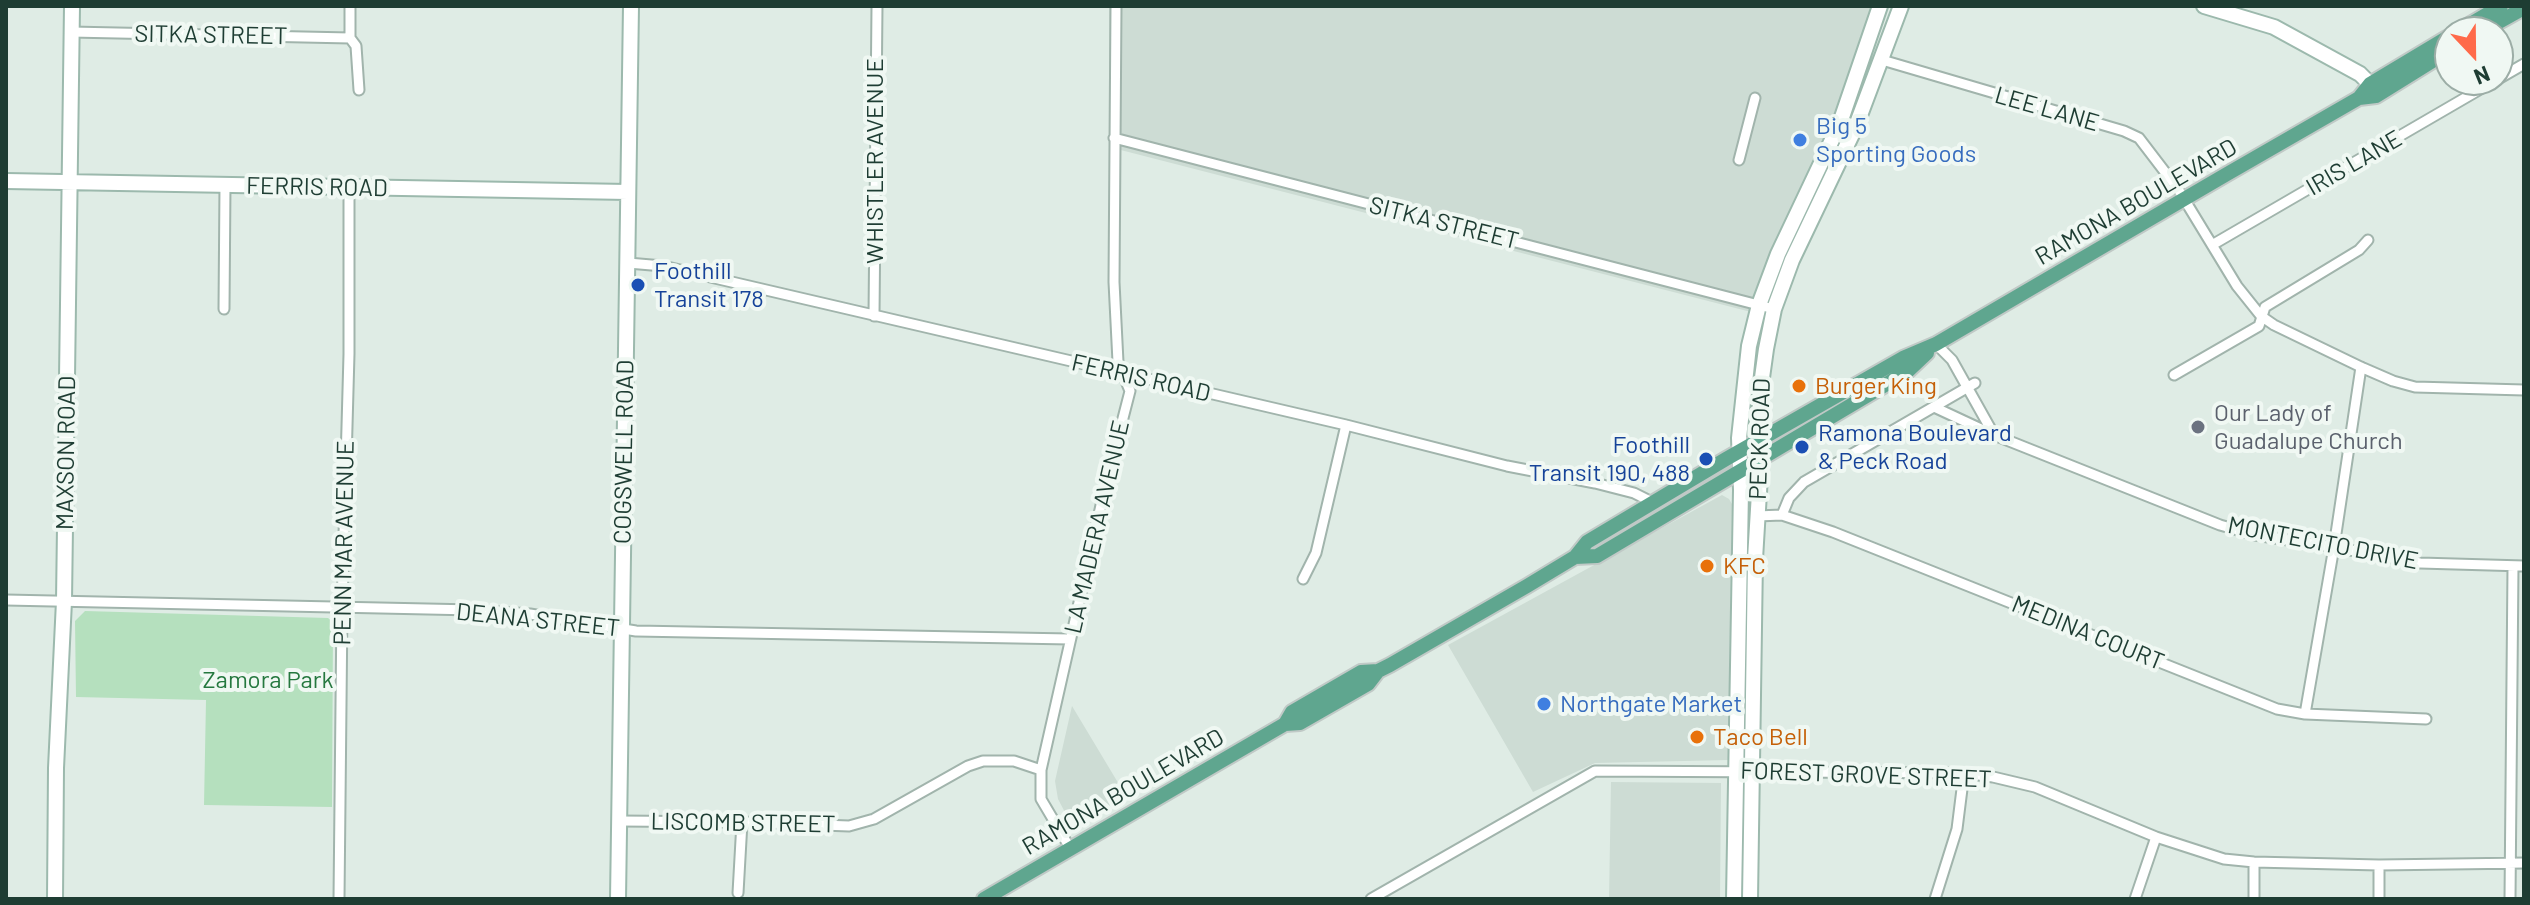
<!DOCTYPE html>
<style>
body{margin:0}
#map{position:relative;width:2530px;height:905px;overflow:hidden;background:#dfece5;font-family:Barlow,sans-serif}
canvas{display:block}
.frame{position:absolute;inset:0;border:8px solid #1e3d33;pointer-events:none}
.north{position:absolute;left:2434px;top:16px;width:80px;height:80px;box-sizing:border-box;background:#f0f8f3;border:2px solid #9cada6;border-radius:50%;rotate:158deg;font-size:22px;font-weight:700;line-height:32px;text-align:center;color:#1e3d33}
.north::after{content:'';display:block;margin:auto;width:28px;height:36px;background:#ff6a4a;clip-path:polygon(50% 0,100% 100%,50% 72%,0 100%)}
</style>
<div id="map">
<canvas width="2530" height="905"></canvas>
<div class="frame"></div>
<div class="north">N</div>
</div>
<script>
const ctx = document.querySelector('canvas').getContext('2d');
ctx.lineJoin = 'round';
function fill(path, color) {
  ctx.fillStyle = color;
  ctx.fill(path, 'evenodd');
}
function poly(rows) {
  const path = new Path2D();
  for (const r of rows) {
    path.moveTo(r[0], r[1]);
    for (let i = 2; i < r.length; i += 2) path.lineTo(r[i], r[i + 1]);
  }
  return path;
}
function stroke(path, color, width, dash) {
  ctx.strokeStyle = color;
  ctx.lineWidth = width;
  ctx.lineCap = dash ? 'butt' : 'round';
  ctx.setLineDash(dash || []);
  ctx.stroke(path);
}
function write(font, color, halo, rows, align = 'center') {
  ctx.font = font + ' Barlow,sans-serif';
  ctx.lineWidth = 8;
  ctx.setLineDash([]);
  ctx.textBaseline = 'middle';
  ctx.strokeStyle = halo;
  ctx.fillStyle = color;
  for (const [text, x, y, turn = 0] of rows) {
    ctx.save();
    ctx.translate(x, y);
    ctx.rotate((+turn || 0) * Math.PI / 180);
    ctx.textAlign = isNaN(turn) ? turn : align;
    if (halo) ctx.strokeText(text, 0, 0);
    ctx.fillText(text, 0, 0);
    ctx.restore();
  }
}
const built = poly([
 [1109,6,1874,6,1846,100,1751,312,1109,147],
 [1722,495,1729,499,1732,504,1728,760,1595,763,1533,792,1448,645],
 [1072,706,1126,796,1079,824,1070,822,1058,799,1055,781],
 [1611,782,1721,783,1720,899,1609,899]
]);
const green = poly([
 [85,611,328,618,333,622,332,807,204,805,206,700,76,697,75,621]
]);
const street = poly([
 [350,6,350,38,356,46,359,90],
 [71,32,350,38],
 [1882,60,2124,131,2139,138,2178,189,2237,286,2261,316,2274,325,2363,368,2393,381,2415,387,2524,390],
 [2498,79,2524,64],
 [1114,138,1774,309],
 [1739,160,1755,98],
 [2212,245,2496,80],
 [628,263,663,266,1346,425,1507,466,1595,483,1634,493,1652,502],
 [224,309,225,185],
 [874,316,877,6],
 [1936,344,1952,360,1994,435],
 [2174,375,2259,326,2265,307,2359,250,2368,240],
 [1934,407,1994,435,2220,525,2255,535,2334,547,2420,563,2524,566],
 [1782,515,1789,498,1804,482,1975,383],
 [1757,516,1782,515,1833,532,2277,709,2305,714,2426,719],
 [1303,579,1316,553,1346,425],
 [6,600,474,610,530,614,636,631,1070,639],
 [2305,714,2334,547,2361,367],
 [619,821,742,822,849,826,874,819,968,766,983,761,1014,761,1041,770],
 [1070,848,1041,799,1041,770,1104,492,1130,391,1118,362,1114,282,1116,6],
 [738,893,742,822],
 [339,899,342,607,349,354,349,187],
 [1371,899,1595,771,1964,773,1993,777,2035,787,2156,837,2224,859,2254,862,2379,865,2524,863],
 [1935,899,1957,829,1964,773],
 [2135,899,2156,837],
 [2254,899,2254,862],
 [2379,899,2379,865],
 [2510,899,2513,566]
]);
const secondary = poly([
 [2204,6,2274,27,2360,74,2370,84],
 [6,181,628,192],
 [55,899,56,768,64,601,72,6],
 [618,899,631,6],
 [1734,899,1741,490,1739,438,1749,346,1759,305,1778,254,1840,123,1880,6],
 [1750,899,1755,559,1760,476,1760,392,1766,349,1774,309,1792,260,1856,126,1901,6]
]);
const primary = poly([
 [2457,32,2501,6],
 [2481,32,2524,8],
 [2359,98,2370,84,2450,36],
 [1575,557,1597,556,1885,385,1909,370,1927,353],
 [1285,724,1292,712,1361,672,1378,671,1390,665,1527,586,1575,557,1587,542,1726,459,1903,358,1936,344,2227,174,2359,98,2376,96,2450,50],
 [984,899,1285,724,1300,723,1368,684,1378,671]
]);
const markers = [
 [1800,140,8,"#3f7fe0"],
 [638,285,8,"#1a4fb4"],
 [1799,386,8,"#e8710a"],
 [2198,427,8,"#6b7280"],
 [1802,447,8,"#1a4fb4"],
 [1706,459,8,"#1a4fb4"],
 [1707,566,8,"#e8710a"],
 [1544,704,8,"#3f7fe0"],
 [1697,737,8,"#e8710a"]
];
const streetNames = [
 ["SITKA STREET",211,35,1],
 ["LEE LANE",2047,109,16],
 ["WHISTLER AVENUE",875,161,-90],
 ["IRIS LANE",2354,163,-30],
 ["FERRIS ROAD",317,187,1],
 ["RAMONA BOULEVARD",2136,202,-30],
 ["SITKA STREET",1444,223,14],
 ["FERRIS ROAD",1141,378,13],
 ["PECK ROAD",1760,439,-88],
 ["COGSWELL ROAD",624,452,-89],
 ["MAXSON ROAD",66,453,-89],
 ["LA MADERA AVENUE",1097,527,-77],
 ["PENN MAR AVENUE",344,543,-89],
 ["MONTECITO DRIVE",2323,543,11],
 ["DEANA STREET",538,620,6],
 ["MEDINA COURT",2088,633,22],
 ["FOREST GROVE STREET",1866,775,2],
 ["RAMONA BOULEVARD",1123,792,-30],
 ["LISCOMB STREET",743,823,1]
];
const shopNames = [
 ["Big 5",1816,126],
 ["Sporting Goods",1816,154],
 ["Northgate Market",1560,704]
];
const transitNames = [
 ["Foothill",654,271],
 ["Transit 178",654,299],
 ["Ramona Boulevard",1818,433],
 ["& Peck Road",1818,461],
 ["Foothill",1690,445,"right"],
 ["Transit 190, 488",1690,473,"right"]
];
const foodNames = [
 ["Burger King",1815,386],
 ["KFC",1723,566],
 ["Taco Bell",1713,737]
];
const worshipNames = [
 ["Our Lady of",2214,413],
 ["Guadalupe Church",2214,441]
];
const parkNames = [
 ["Zamora Park",268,680]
];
fill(built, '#cddcd4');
fill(green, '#b5e0be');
stroke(street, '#a1b4ac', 13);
stroke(secondary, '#9cb9ad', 18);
stroke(primary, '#c0c9c6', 18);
stroke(street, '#fff', 9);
stroke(secondary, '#fff', 14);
stroke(primary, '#5fa68f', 14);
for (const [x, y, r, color] of markers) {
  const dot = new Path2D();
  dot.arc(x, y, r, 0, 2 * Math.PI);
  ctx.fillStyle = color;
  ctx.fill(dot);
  stroke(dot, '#f0f8f3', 3);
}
write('24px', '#1e3d33', '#f0f8f3', streetNames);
write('24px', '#366cbe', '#f0f8f3', shopNames, 'left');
write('24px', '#164399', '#f0f8f3', transitNames, 'left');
write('24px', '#c56008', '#f0f8f3', foodNames, 'left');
write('24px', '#5b616d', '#f0f8f3', worshipNames, 'left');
write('24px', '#25783f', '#f0f8f3', parkNames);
</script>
